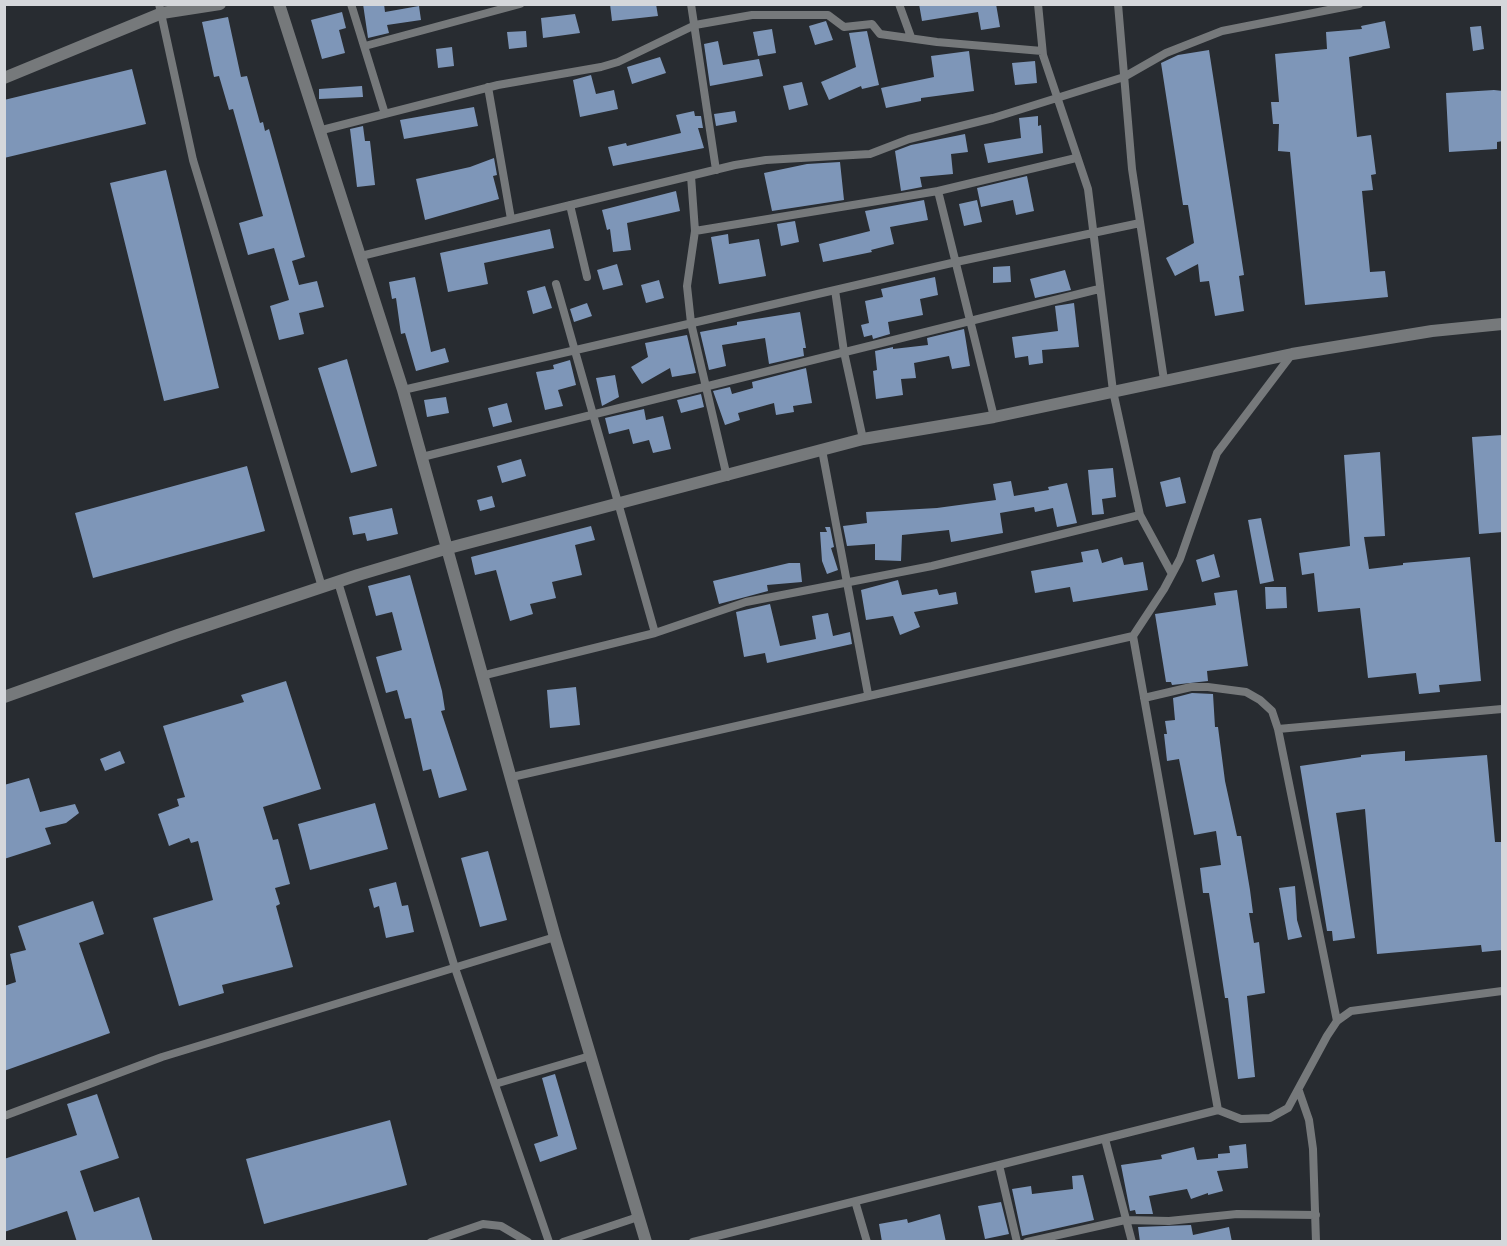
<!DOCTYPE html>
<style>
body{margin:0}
#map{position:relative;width:1507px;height:1246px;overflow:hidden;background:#282c31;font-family:"Work Sans",sans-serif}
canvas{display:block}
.frame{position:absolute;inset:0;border:6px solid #d5d7db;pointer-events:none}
</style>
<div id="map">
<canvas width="1507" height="1246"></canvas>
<div class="frame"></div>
</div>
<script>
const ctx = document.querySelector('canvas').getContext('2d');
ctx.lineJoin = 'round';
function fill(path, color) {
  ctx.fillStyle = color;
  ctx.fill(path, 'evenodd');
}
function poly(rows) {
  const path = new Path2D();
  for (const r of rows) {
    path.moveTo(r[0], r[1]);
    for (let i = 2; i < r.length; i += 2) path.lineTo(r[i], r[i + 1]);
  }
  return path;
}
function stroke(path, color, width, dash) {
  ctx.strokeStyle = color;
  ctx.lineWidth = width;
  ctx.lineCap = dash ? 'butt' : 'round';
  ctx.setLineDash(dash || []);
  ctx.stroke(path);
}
const building = poly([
 [363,4,384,4,385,12,419,6,421,20,387,25,389,33,368,38],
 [610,4,656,4,658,16,612,21],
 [919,4,996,4,1000,27,981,30,978,12,922,21],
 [342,12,346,28,339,30,345,53,322,59,311,20],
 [575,14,580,33,543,38,541,18],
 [228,17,241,77,247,76,260,123,263,122,265,131,269,129,305,257,292,261,299,285,317,281,324,307,299,313,304,334,279,340,270,306,289,300,274,248,248,255,239,223,263,216,233,109,229,110,219,76,214,77,202,22],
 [826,21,833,40,815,45,809,26],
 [1385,21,1390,48,1349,57,1357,137,1371,135,1376,174,1371,175,1373,190,1362,191,1370,272,1385,271,1388,297,1305,305,1290,152,1278,151,1279,124,1273,124,1271,102,1279,102,1275,54,1327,49,1326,32,1362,29,1361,26],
 [1481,26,1484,49,1473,51,1470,27],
 [772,29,776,53,758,56,753,32],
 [526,31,527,47,509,49,507,32],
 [867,31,879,85,862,89,861,86,829,100,821,82,856,67,849,33],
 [718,41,723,65,759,59,763,76,710,86,704,44],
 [452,47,454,66,438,68,436,49],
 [1209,50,1244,275,1239,276,1244,311,1215,316,1209,281,1200,282,1198,264,1175,276,1166,258,1194,243,1188,205,1183,205,1161,63,1178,55],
 [969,51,974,91,921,98,921,101,886,108,881,88,934,77,931,56],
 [660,57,666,73,632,84,627,67],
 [1035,61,1037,83,1015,85,1012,63],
 [132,69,146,124,4,158,4,100],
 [591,75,596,94,614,90,618,109,580,117,573,80],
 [802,82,808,105,789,110,783,86],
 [362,86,363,97,319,99,319,89],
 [1494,90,1503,91,1503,141,1497,142,1497,149,1449,152,1446,93],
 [474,107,478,126,404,139,400,120],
 [694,111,695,116,701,116,703,128,698,128,704,148,613,166,608,147,626,143,627,146,681,133,676,115],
 [735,111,737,122,716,126,714,114],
 [1038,116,1038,126,1041,125,1043,153,988,163,984,144,1021,138,1019,118],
 [363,126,365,141,370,141,375,185,357,187,350,129],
 [965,134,968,152,951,154,953,174,920,177,922,187,901,191,895,151,911,145],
 [494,158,497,175,493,176,499,199,425,220,416,179,470,167],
 [840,162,844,200,772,211,764,173,807,164],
 [166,170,219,388,164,401,110,183],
 [1027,176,1034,211,1016,215,1013,200,981,207,977,188],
 [676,191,680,211,627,223,631,250,613,252,610,229,607,230,602,210],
 [924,200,928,220,890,227,894,244,871,250,872,252,823,262,819,244,870,231,865,211],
 [977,200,982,222,964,226,959,204],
 [795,221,799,242,781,246,777,224],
 [550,229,554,248,484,263,488,284,448,292,440,253],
 [728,234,729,244,759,239,766,276,719,284,711,237],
 [617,264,623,285,603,290,597,270],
 [1010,266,1011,282,993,283,993,267],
 [1065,270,1071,290,1035,298,1030,279],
 [415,277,431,352,445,348,449,362,416,371,405,333,401,334,396,298,392,299,389,282],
 [935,277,938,295,920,299,923,315,888,322,890,334,873,339,872,335,864,337,861,325,869,323,865,301,883,297,881,289],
 [659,280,664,298,646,303,641,285],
 [545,286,552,308,533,314,527,291],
 [587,303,592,316,574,322,570,309],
 [1074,303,1079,347,1042,350,1043,363,1029,365,1028,356,1015,358,1012,337,1058,331,1055,306],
 [800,312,806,348,803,348,804,356,769,364,765,338,722,345,726,366,709,370,700,332,737,325,737,322],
 [964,329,970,366,952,369,949,356,914,363,916,378,901,379,903,395,876,399,873,371,877,370,875,351,893,347,893,349,928,345,927,338],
 [687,335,696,373,672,377,670,368,642,384,631,367,648,357,645,343],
 [347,359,377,466,351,473,318,368],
 [570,360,576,385,558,390,563,406,545,410,536,372,554,369,553,365],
 [806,368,812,403,793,406,794,412,776,415,774,403,738,413,740,420,725,425,713,391,730,387,732,394,753,388,752,382],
 [615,375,619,397,602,406,596,378],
 [701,394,704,407,681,413,677,400],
 [446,397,449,413,427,417,424,400],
 [507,403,512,422,493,427,488,408],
 [644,409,646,420,663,416,671,449,653,453,649,440,633,444,629,429,609,434,605,418],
 [1503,435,1503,532,1479,534,1472,437],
 [1380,452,1385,536,1364,537,1369,569,1403,565,1403,563,1470,557,1481,681,1439,685,1440,692,1419,694,1416,673,1368,678,1360,608,1318,612,1314,573,1302,575,1299,553,1350,546,1344,455],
 [521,459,526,476,502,483,497,466],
 [247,466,265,531,93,578,75,513],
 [1113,468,1116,497,1102,499,1104,514,1092,515,1088,470],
 [1180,477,1186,503,1166,507,1160,482],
 [1011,481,1014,496,1049,490,1048,487,1067,483,1077,523,1057,527,1053,508,1035,512,1034,507,1000,513,1003,533,951,542,949,530,902,535,901,561,875,560,875,544,847,546,843,526,867,523,866,512,937,508,996,500,993,484],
 [492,496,495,507,480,511,477,500],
 [392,508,398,534,367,541,365,533,353,535,349,517],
 [1261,518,1274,581,1260,584,1248,520],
 [591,526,595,540,575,545,582,575,552,582,556,598,530,604,533,614,510,621,496,570,475,575,471,557],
 [825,527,830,527,834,547,831,548,838,570,827,574,822,561,820,532,827,532],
 [1098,549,1102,563,1122,557,1124,565,1143,562,1148,590,1073,602,1070,587,1035,593,1031,571,1083,562,1081,552],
 [1214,554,1220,577,1202,582,1196,560],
 [789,563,800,563,802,582,767,585,768,591,719,604,713,581],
 [410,575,442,691,445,710,441,711,467,790,439,798,431,769,423,771,411,718,405,719,397,690,386,693,376,657,402,650,392,612,376,616,368,586],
 [898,580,902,595,937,589,939,595,956,592,958,604,914,612,920,627,900,635,893,616,866,620,861,590],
 [1265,587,1286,587,1287,608,1266,609],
 [1237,590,1248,666,1207,671,1208,681,1172,685,1171,682,1166,682,1155,614,1216,605,1214,593],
 [770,604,780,646,816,639,812,616,828,613,833,636,850,632,852,644,767,663,765,653,744,657,736,612],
 [286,681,321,789,263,807,273,840,278,839,290,884,275,888,280,904,276,906,293,967,222,985,224,993,179,1006,153,918,213,900,198,841,191,843,189,838,169,846,158,814,179,806,177,799,185,797,163,726,244,702,241,695],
 [576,687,580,725,550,728,547,690],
 [1192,693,1213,694,1215,727,1218,727,1225,781,1237,836,1241,836,1250,890,1253,913,1249,913,1254,943,1259,942,1265,993,1247,996,1255,1077,1238,1079,1228,998,1225,998,1209,893,1203,893,1200,868,1221,865,1216,831,1194,835,1179,759,1167,761,1164,734,1167,734,1165,721,1175,720,1173,698],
 [120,751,125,763,105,771,100,759],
 [1405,751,1405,761,1487,755,1495,842,1503,842,1503,950,1482,952,1481,945,1377,954,1365,809,1336,813,1355,938,1333,941,1332,931,1327,931,1300,766,1361,757,1361,755],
 [29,778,40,812,75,804,79,813,66,823,45,828,51,844,4,859,4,785],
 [375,803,388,849,310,870,298,824],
 [488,851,507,920,480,927,461,858],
 [396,882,402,906,408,905,414,932,386,938,379,906,374,908,369,889],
 [1295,886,1297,920,1302,937,1288,940,1279,888],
 [93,901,104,934,79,943,110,1033,4,1071,4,986,16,982,10,954,26,950,18,926],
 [555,1074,577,1149,540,1162,534,1144,558,1136,542,1078],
 [97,1094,119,1158,80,1171,94,1212,139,1197,153,1242,77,1242,67,1211,4,1232,4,1159,77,1135,67,1104],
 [390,1120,407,1185,264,1224,246,1159],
 [1246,1144,1248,1168,1217,1171,1223,1191,1208,1195,1208,1193,1191,1199,1187,1189,1149,1196,1153,1214,1136,1214,1135,1210,1130,1211,1121,1165,1162,1159,1161,1155,1194,1147,1197,1160,1218,1158,1218,1154,1230,1153,1229,1146],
 [1083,1175,1094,1220,1022,1236,1012,1189,1031,1186,1032,1194,1073,1189,1072,1176],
 [1001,1202,1009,1234,985,1239,978,1206],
 [940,1214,946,1242,882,1242,879,1224,907,1219,908,1223],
 [1191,1225,1193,1235,1229,1227,1232,1242,1140,1242,1138,1227]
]);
const lane = poly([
 [159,4,193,160,322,587],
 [351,4,385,114],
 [691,4,716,170],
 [899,4,911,37],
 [1038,4,1043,55,1088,189,1113,391,1140,515,1172,574],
 [1118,4,1132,169,1164,380],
 [365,46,520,4],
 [488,87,511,219],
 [322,130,498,85,601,67,618,62,695,25,752,15,828,15,844,27,872,24,880,34,937,42,1042,51],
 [691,176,695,231,687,286,691,323,727,477],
 [938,191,994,417],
 [570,205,587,277],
 [695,231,938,191,1076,158],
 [361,256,735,165,766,160,870,154,909,139,993,118,1124,77,1166,53,1222,31,1359,4],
 [556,284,655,633],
 [835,290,844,352,863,439],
 [403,390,956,262,1140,223],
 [822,450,868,694],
 [422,457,1099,289],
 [338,582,455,968,549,1242],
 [1133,636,1218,1110],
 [481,676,655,633,746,602,932,566,1140,515],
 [1144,698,1191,687,1208,687,1246,692,1260,700,1272,711,1278,729,1337,1021],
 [1278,729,1502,709],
 [512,777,1133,636,1164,589,1180,559,1217,453,1292,354],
 [495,1084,590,1056],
 [1299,1091,1309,1120,1313,1149,1316,1242],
 [4,1116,162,1057,555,937],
 [1105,1139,1132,1242],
 [999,1165,1017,1242],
 [855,1201,867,1242],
 [431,1242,483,1224,501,1226,528,1242],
 [563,1242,638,1217],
 [693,1242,1218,1110,1241,1119,1270,1118,1288,1108,1327,1036,1337,1021,1351,1011,1502,991],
 [1027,1242,1125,1220,1169,1221,1237,1214,1316,1215]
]);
const street = poly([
 [279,4,403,390,555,937,646,1242],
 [4,78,162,13,220,4],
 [4,697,178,635,358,575,445,549,863,439,994,417,1292,354,1432,331,1502,324]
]);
fill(building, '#7e96b8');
stroke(lane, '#76797b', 8);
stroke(street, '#76797b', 12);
</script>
